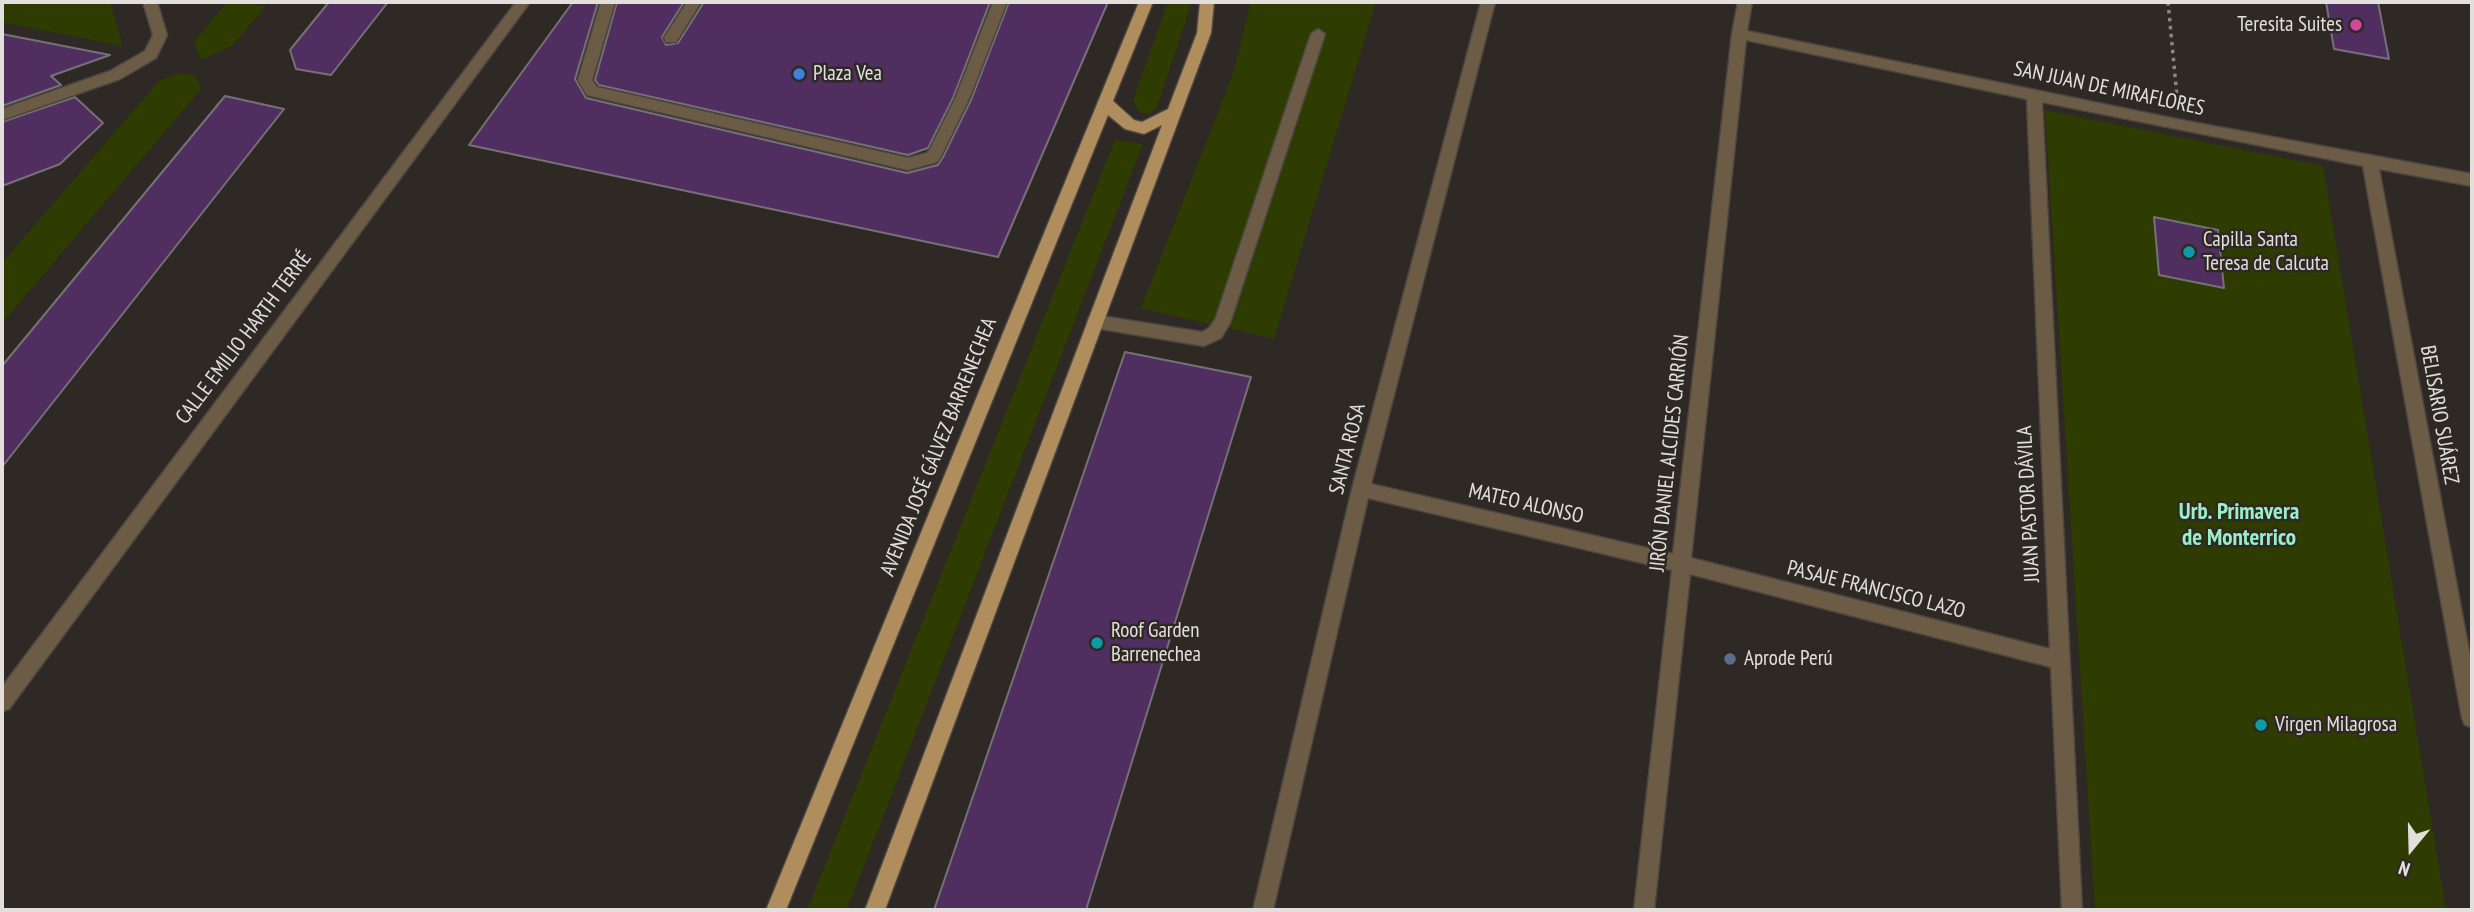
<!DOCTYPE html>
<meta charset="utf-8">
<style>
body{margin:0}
#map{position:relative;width:2474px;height:912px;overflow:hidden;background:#2e2925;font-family:"PT Sans Narrow",sans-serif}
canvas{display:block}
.frame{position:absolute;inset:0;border:4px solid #e2dfdd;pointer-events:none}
.north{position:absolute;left:2376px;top:814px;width:70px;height:70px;-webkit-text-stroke:5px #2e2925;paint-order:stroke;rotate:199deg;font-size:19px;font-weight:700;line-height:28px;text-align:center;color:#e2dfdd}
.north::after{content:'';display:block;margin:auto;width:24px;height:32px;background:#e2dfdd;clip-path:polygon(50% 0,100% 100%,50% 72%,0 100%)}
</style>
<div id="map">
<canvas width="2474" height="912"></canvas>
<div class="frame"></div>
<div class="north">N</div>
</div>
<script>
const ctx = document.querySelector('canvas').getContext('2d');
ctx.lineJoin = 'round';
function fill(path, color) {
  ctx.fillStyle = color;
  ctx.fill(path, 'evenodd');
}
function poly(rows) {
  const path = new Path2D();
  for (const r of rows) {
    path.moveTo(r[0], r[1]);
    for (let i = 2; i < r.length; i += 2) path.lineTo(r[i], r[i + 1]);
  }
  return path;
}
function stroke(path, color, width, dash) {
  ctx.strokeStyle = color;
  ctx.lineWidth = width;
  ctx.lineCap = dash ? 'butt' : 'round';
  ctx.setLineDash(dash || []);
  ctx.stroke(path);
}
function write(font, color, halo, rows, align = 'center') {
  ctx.font = font + ' "PT Sans Narrow",sans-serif';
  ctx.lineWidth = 5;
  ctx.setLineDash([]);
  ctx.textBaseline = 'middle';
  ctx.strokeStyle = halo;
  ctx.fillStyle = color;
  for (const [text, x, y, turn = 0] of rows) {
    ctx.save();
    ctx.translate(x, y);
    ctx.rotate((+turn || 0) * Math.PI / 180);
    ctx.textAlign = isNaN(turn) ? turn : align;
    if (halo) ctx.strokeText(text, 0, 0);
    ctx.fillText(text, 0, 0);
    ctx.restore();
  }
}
const green = poly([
 [2,2,110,2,123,46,2,22],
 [228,2,266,6,233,45,201,60,194,41],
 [1168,2,1192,2,1157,107,1149,114,1139,112,1133,100],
 [1251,2,1376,2,1274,339,1141,308,1233,74],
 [181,73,195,75,202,88,2,323,2,263,159,81],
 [2045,110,2323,166,2446,910,2095,910],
 [1115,140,1143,144,847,910,807,910]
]);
const building = poly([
 [329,2,388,2,331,75,296,69,290,50,329,2],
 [573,2,598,2,575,79,586,98,907,173,938,165,943,157,971,100,1009,2,1108,2,998,257,469,145,573,2],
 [617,2,684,2,662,37,666,45,678,43,704,2,990,2,953,98,928,148,908,155,599,85,595,80,617,2],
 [2326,2,2378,2,2389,59,2334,49,2326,2],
 [2,34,110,55,51,76,61,85,2,106,2,34],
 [225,96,284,109,2,467,2,366,225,96],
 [75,97,103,123,60,164,2,186,2,122,75,97],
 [2154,217,2218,230,2224,288,2159,275,2154,217],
 [1125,352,1251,377,1086,910,934,910,1125,352]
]);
const path = poly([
 [2168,2,2177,97]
]);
const minor = poly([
 [143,2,157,2,167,35,156,58,120,79,2,120,2,109,110,71,145,51,153,35,143,2],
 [516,2,530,2,9,709,2,711,2,687,516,2],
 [601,2,615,2,592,80,597,87,908,158,927,153,930,149,955,99,993,2,1007,2,969,99,941,156,937,162,908,170,587,95,578,80,601,2],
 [687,2,701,2,676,42,666,42,664,38,687,2],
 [1481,2,1495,2,1371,484,1673,554,1732,34,1738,2,1752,2,1747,31,2181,120,2472,174,2472,186,2379,169,2472,667,2472,727,2465,725,2462,718,2363,166,2042,102,2082,910,2062,910,2051,667,1690,574,1654,910,1634,910,1672,570,1368,498,1273,910,1253,910,1352,489,1481,2],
 [1746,40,2027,99,2050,649,1691,558,1746,40],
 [1318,29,1325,34,1230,323,1221,338,1204,346,1089,327,1087,322,1089,317,1095,315,1202,332,1209,328,1215,320,1311,34,1318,29]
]);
const major = poly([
 [1139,2,1153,2,1113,101,1134,120,1142,122,1168,109,1197,33,1200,2,1214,2,1211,33,885,910,865,910,1162,125,1144,134,1125,129,1108,115,786,910,766,910,1139,2]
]);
const markers = [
 [2356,25,7,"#d1479c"],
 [799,74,7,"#3f7fe0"],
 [2189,252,7,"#0f9aa8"],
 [1097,643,7,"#0f9aa8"],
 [1730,659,7,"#5c6f8a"],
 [2261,725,7,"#0f9aa8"]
];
const poiNames = [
 ["Teresita Suites",2342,25,"right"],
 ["Plaza Vea",813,74],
 ["Capilla Santa",2203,240],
 ["Teresa de Calcuta",2203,264],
 ["Roof Garden",1111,631],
 ["Barrenechea",1111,655],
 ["Aprode Perú",1744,659],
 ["Virgen Milagrosa",2275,725]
];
const streetNames = [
 ["SAN JUAN DE MIRAFLORES",2109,89,12],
 ["CALLE EMILIO HARTH TERRÉ",244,338,-53],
 ["BELISARIO SUÁREZ",2439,415,80],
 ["AVENIDA JOSÉ GÁLVEZ BARRENECHEA",939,447,-68],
 ["SANTA ROSA",1348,449,-76],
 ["JIRÓN DANIEL ALCIDES CARRIÓN",1670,453,-84],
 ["MATEO ALONSO",1526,504,13],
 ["JUAN PASTOR DÁVILA",2029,504,-93],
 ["PASAJE FRANCISCO LAZO",1876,590,14]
];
const neighbourhoodNames = [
 ["Urb. Primavera",2239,512],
 ["de Monterrico",2239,538]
];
fill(green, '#2e3c02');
fill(building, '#502f60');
stroke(building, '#757177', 2);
stroke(minor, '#4b4642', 3);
stroke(major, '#4b4642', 3);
stroke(path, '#8b8784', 3.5, [3.5, 4.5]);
fill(minor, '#6d5c45');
fill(major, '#af8d5d');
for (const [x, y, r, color] of markers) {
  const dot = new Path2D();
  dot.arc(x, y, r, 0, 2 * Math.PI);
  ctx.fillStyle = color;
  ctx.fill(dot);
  stroke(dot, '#2e2925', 2.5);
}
write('21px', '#e2dfdd', '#2e2925', poiNames, 'left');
write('21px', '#e2dfdd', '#2e2925', streetNames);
write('bold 23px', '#9befc7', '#2e2925', neighbourhoodNames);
</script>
